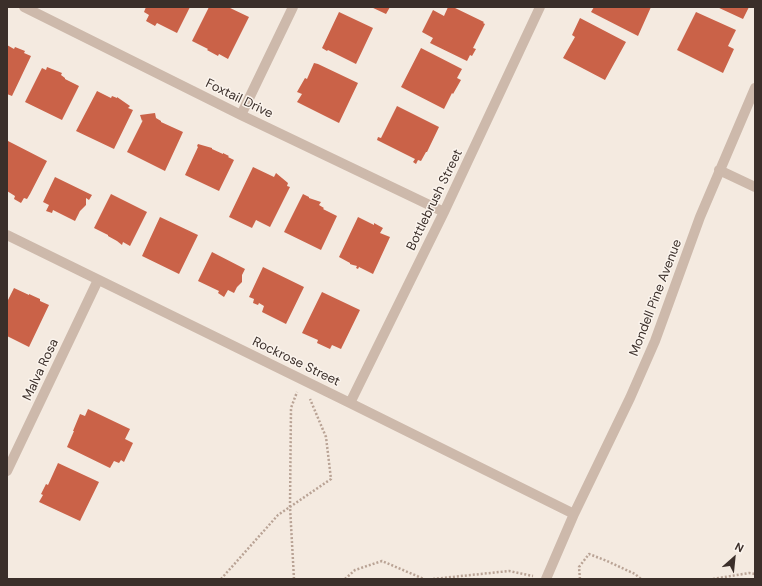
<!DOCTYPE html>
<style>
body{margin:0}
#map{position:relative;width:762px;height:586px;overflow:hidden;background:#f4eae0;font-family:"DM Sans",sans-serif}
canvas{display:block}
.frame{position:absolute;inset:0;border:8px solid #3b2f2a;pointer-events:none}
.north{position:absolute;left:714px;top:538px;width:40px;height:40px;-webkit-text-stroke:3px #fbf4ed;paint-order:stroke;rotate:27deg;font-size:11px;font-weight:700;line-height:16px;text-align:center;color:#3b2f2a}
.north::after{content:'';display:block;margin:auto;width:14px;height:18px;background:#3b2f2a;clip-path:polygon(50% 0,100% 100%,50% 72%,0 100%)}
</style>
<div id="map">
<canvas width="762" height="586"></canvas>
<div class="frame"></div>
<div class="north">N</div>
</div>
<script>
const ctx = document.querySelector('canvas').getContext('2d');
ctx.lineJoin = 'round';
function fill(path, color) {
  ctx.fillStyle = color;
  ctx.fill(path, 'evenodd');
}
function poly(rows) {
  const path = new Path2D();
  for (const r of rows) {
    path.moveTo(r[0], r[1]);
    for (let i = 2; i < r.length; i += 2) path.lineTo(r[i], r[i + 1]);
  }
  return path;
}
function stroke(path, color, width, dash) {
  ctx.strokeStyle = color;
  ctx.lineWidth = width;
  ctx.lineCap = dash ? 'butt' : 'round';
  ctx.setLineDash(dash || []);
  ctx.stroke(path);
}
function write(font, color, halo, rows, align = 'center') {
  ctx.font = font + ' "DM Sans",sans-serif';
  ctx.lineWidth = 3;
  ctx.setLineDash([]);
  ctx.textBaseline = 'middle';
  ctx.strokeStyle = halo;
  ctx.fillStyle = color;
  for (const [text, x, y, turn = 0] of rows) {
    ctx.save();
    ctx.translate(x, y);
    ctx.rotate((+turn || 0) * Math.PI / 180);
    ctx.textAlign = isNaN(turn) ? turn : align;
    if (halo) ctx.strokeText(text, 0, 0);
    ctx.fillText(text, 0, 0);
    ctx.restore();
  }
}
const building = poly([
 [146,7,190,7,177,33,157,23,155,26,146,21,149,15,144,12],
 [209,7,228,7,249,17,228,59,219,54,218,56,207,50,208,49,192,41],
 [371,7,390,7,386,14],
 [448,7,453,7,484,22,483,23,485,24,473,48,476,49,472,56,470,55,467,61,430,43,433,38,422,32,433,10,444,16],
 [594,7,651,7,638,36,591,12],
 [717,7,749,7,743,19],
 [339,12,373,28,356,64,328,50,327,51,322,48],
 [696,12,736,30,728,46,734,49,723,73,677,50],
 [580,18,626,42,605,80,563,58,575,37,572,35],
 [7,45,14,49,15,47,25,51,24,53,31,56,12,96,7,94],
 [421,48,462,69,457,78,461,80,453,94,452,93,444,109,401,87],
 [314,63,318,64,358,83,339,123,297,102,302,94,297,92,305,78,307,79],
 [47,67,62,73,61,75,65,78,65,79,79,86,62,120,25,102,42,68,46,70],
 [97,91,111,98,112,96,117,98,117,97,130,106,128,108,133,110,114,149,76,131],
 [397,106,439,127,427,152,426,152,421,161,418,160,416,164,413,162,415,159,377,140,378,137,381,138],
 [155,113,156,118,161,121,161,122,183,132,165,171,127,152,143,120,142,121,140,115],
 [8,141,47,161,30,194,27,199,24,198,21,203,14,199,15,196,7,191,7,144],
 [198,144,212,148,212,149,223,154,223,153,229,156,228,157,234,160,219,191,185,175,198,147,197,146],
 [253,167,274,177,276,173,288,183,287,186,290,187,270,227,256,220,252,228,229,217],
 [55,177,92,195,89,200,86,198,86,205,80,211,75,221,53,210,52,213,46,211,49,205,43,202],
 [111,194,147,212,130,246,123,242,122,245,117,241,108,236,108,235,94,228],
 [303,194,309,197,309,198,321,202,319,205,324,208,323,209,337,216,321,250,284,232],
 [160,217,198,235,179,274,142,256],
 [358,217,374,225,374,223,383,228,380,233,390,237,373,274,359,267,358,269,356,268,357,266,353,265,350,264,350,263,339,257],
 [212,252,245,269,242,275,242,282,237,287,234,293,228,290,224,297,218,293,219,291,198,281],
 [263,267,304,287,286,324,262,312,264,306,259,303,258,305,253,303,254,299,249,297],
 [14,288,29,295,29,294,40,299,40,301,49,305,29,347,7,336,7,302],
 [322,292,360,310,341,349,332,345,330,349,317,343,318,340,302,333],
 [88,409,130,429,125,439,133,443,124,462,121,460,119,463,114,461,110,468,67,447,74,431,73,431,80,414,85,416],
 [58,463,99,482,80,521,39,502,43,495,41,494,46,484,48,485]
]);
const path = poly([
 [221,579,278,515,331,479,326,437,310,399],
 [294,579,290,507,291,408,297,392],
 [345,579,355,570,382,561,424,579],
 [433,579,509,571,533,576],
 [580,579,579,567,589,554,607,561,635,574,641,579],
 [713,579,749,573,755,574]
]);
const minor = poly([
 [24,7,241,115,444,212],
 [241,115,293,7],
 [719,170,755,187],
 [7,235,350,403,574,514],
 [350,403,444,212,540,7],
 [7,471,98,280],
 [546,579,574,514,630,398,655,341,700,217,755,88]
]);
const streetNames = [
 ["Foxtail Drive",239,99,26],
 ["Bottlebrush Street",435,200,-64],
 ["Mondell Pine Avenue",656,298,-69],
 ["Rockrose Street",296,362,26],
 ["Malva Rosa",41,370,-65]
];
fill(building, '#ca6248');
stroke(path, '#b9a395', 2.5, [2, 2]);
stroke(minor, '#cdb9ab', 10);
write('13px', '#3b2f2a', '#fbf4ed', streetNames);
</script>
